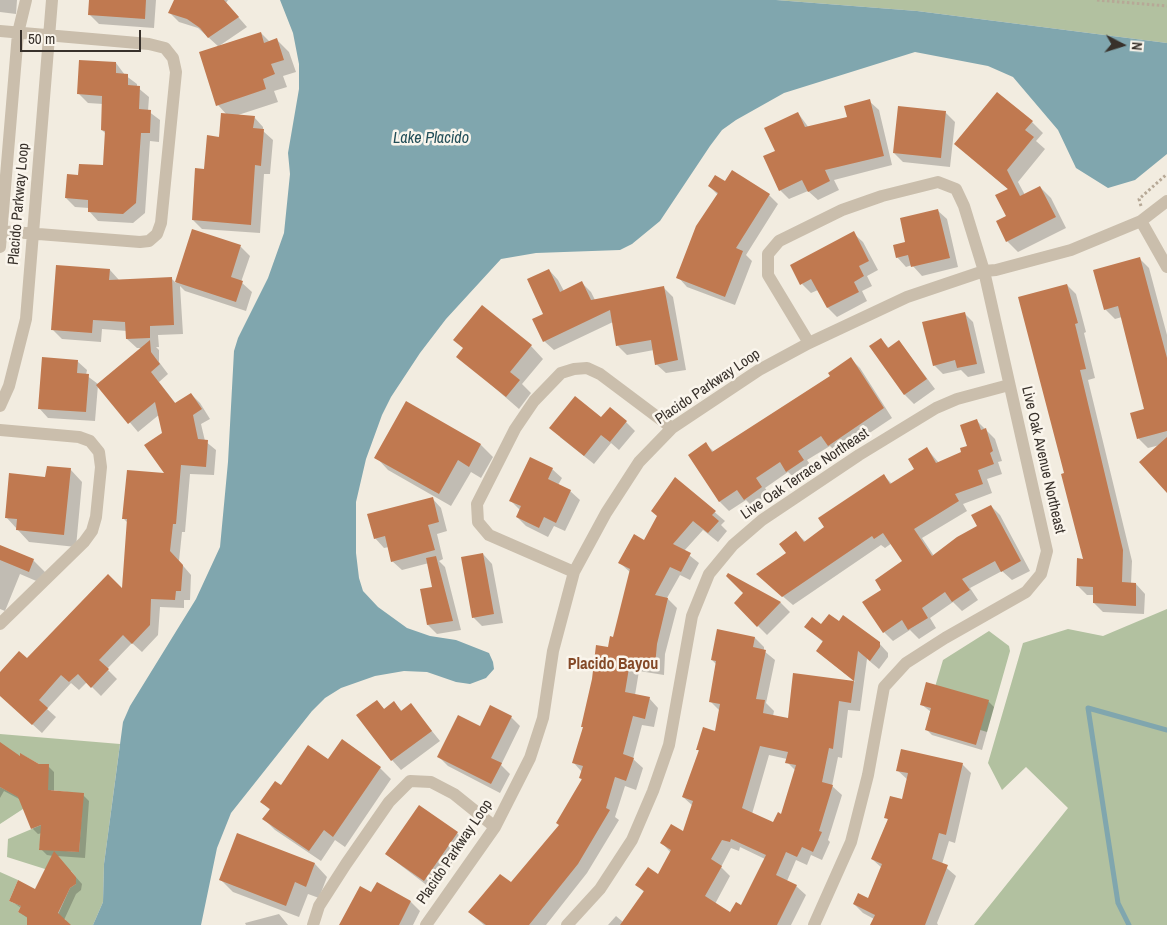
<!DOCTYPE html>
<style>
body{margin:0}
#map{position:relative;width:1167px;height:925px;overflow:hidden;background:#f2ece0;font-family:"Archivo Narrow",sans-serif}
canvas{display:block}
.north{position:absolute;left:1097px;top:20px;width:50px;height:50px;-webkit-text-stroke:4px #faf5ec;paint-order:stroke;rotate:95deg;font-size:14px;font-weight:700;line-height:20px;text-align:center;color:#38312b}
.north::after{content:'';display:block;margin:auto;width:18px;height:22px;background:#38312b;clip-path:polygon(50% 0,100% 100%,50% 72%,0 100%)}
.scale{position:absolute;left:20px;top:30px;width:121px;height:22px;box-sizing:border-box;border:2px solid #38312b;border-top:0;padding-left:6px;font-size:15px;line-height:18px;white-space:nowrap;color:#38312b;-webkit-text-stroke:4px #faf5ec;paint-order:stroke}
</style>
<div id="map">
<canvas width="1167" height="925"></canvas>
<div class="north">N</div>
<div class="scale">50 m</div>
</div>
<script>
const ctx = document.querySelector('canvas').getContext('2d');
ctx.lineJoin = 'round';
function fill(path, color) {
  ctx.fillStyle = color;
  ctx.fill(path, 'evenodd');
}
function poly(rows) {
  const path = new Path2D();
  for (const r of rows) {
    path.moveTo(r[0], r[1]);
    for (let i = 2; i < r.length; i += 2) path.lineTo(r[i], r[i + 1]);
  }
  return path;
}
function stroke(path, color, width, dash) {
  ctx.strokeStyle = color;
  ctx.lineWidth = width;
  ctx.lineCap = dash ? 'butt' : 'round';
  ctx.setLineDash(dash || []);
  ctx.stroke(path);
}
function write(font, color, halo, rows, align = 'center') {
  ctx.font = font + ' "Archivo Narrow",sans-serif';
  ctx.lineWidth = 5;
  ctx.setLineDash([]);
  ctx.textBaseline = 'middle';
  ctx.strokeStyle = halo;
  ctx.fillStyle = color;
  for (const [text, x, y, turn = 0] of rows) {
    ctx.save();
    ctx.translate(x, y);
    ctx.rotate((+turn || 0) * Math.PI / 180);
    ctx.textAlign = isNaN(turn) ? turn : align;
    if (halo) ctx.strokeText(text, 0, 0);
    ctx.fillText(text, 0, 0);
    ctx.restore();
  }
}
const green = poly([
 [776,0,1167,0,1167,43,917,11],
 [1167,609,1167,925,974,925,1068,808,1026,767,1002,790,988,763,1023,643,1068,629,1103,636],
 [989,631,1009,646,1010,651,987,732,977,729,935,687,943,660],
 [0,734,120,744,104,864,103,902,93,925,67,925,65,919,56,919,70,888,76,884,76,877,71,871,45,869,7,857,8,839,46,823,39,849,79,852,83,794,51,790,50,800,23,809,0,824,0,784,0,787,21,798,49,764,39,764,21,754,20,756,0,750],
 [0,872,18,880,9,901,21,906,18,912,29,917,27,925,0,925]
]);
const water = poly([
 [280,0,776,0,917,11,1167,43,1167,154,1135,180,1108,188,1076,168,1058,130,1013,77,988,66,915,52,784,93,736,120,722,130,710,146,660,221,632,244,620,250,536,253,501,259,446,319,420,353,391,397,382,415,366,459,356,502,356,553,359,578,363,591,378,607,407,628,430,636,456,640,489,653,493,662,494,669,486,678,470,684,456,682,427,672,404,671,375,676,341,688,325,698,312,711,231,813,217,848,201,925,93,925,103,902,104,864,123,722,130,706,196,599,220,547,228,462,234,351,238,338,268,278,284,233,290,174,288,153,299,89,299,64,293,33]
]);
const shadow = poly([
 [0,0,17,0,16,14,0,12],
 [90,0,156,0,154,28,99,24,89,14],
 [176,0,228,0,226,3,247,27,219,46,261,33,270,42,277,40,289,52,296,72,283,76,287,87,274,91,278,102,235,116,254,117,263,127,263,131,273,140,270,174,264,174,260,233,202,229,193,220,206,170,227,115,218,105,219,47,198,28,179,22,170,13],
 [116,63,125,75,137,84,137,87,149,97,148,111,160,120,159,142,150,141,145,213,133,223,98,221,89,211,89,208,75,207,66,198,80,177,104,167,106,134,102,130,103,104,88,103,79,94],
 [869,101,879,110,892,165,834,180,839,190,818,200,808,191,789,199,780,190,798,113,809,128,849,118],
 [945,112,955,122,950,167,903,162,894,153],
 [1032,122,1043,133,1036,141,1045,149,1018,182,1025,195,1040,187,1051,198,1066,228,1018,252,1007,241,1009,190,956,144],
 [725,183,769,195,778,204,746,255,752,261,735,305,687,287,678,277,718,195,709,186],
 [937,210,947,219,958,267,922,276,912,265,906,267,897,257],
 [193,231,241,247,250,256,241,282,252,292,246,311,185,291,180,286,183,334,158,335,159,347,156,347,159,350,159,362,168,374,159,382,176,404,191,394,200,403,210,419,201,424,205,441,216,450,214,475,190,474,185,532,182,532,179,561,191,575,190,600,184,600,184,608,160,607,158,635,142,652,132,643,107,669,117,679,101,696,87,682,79,690,71,683,47,709,56,717,42,733,0,695,0,674,27,660,123,591,128,523,123,518,167,475,164,434,160,414,138,432,98,385,95,421,48,418,39,408,77,361,87,370,86,375,98,384,142,348,137,348,127,339,127,331,102,329,101,342,62,339,53,330,110,270,119,280,171,278,176,283],
 [853,233,863,242,878,270,867,276,872,286,862,291,867,301,837,317,828,308,818,290,811,293,802,284],
 [1140,259,1149,268,1167,335,1167,491,1160,445,1148,448,1139,439,1132,414,1146,410,1122,317,1115,319,1105,309],
 [549,270,558,280,564,291,582,283,591,292,595,300,664,288,673,297,686,370,666,373,656,364,654,350,627,355,618,346,613,322,554,350,544,341],
 [1067,285,1076,294,1086,332,1084,333,1095,378,1088,380,1132,561,1131,584,1136,584,1145,594,1144,614,1103,612,1094,603,1094,595,1087,595,1077,585,1085,560,1066,474],
 [964,313,973,322,985,373,968,377,961,370,943,374,934,365],
 [881,340,889,348,899,341,935,389,914,404,905,395,871,346],
 [531,346,543,359,522,384,531,393,519,409,458,356],
 [851,359,860,368,892,418,838,454,830,446,807,460,813,469,797,480,788,472,765,488,771,497,754,508,746,500,729,511,720,502,689,455,706,444,714,452,831,376],
 [406,403,481,445,493,457,481,478,471,472,451,506,388,470,376,457],
 [601,419,626,422,635,431,619,450,611,443,594,464,560,437],
 [977,421,995,439,1002,461,998,462,1002,474,987,479,992,493,963,504,967,511,922,538,934,556,979,527,991,506,1000,515,1030,571,1012,580,1002,571,970,588,978,600,962,611,953,602,930,618,936,628,919,639,910,630,893,641,884,632,883,590,904,561,892,543,885,548,881,545,793,605,767,583,787,553,796,533,806,542,826,528,884,476,892,484,916,470,927,449,939,463,963,453,968,446],
 [70,469,82,482,76,547,29,542,6,517,46,478],
 [552,469,562,478,558,485,570,491,580,500,565,531,554,526,548,537,526,526,517,517,520,510,510,500],
 [676,479,725,521,721,525,727,531,718,542,703,530,684,551,699,563,690,580,680,575,667,598,677,608,665,654,664,675,639,671,635,695,649,698,658,708,654,727,642,725,633,759,643,768,636,790,625,786,615,817,619,820,587,873,546,925,484,925,469,912,511,884,560,826,583,781,580,778,582,772,573,762,609,649,614,638,631,573,620,563,645,542],
 [432,498,441,508,447,531,437,534,443,559,439,561,445,567,461,630,437,634,428,625,433,588,429,563,402,570,392,561,389,547,384,548,375,538],
 [0,547,33,560,46,573,41,583,20,574,5,611,0,609],
 [483,554,492,564,503,623,482,626,473,617],
 [728,575,781,603,790,612,767,635,735,603,745,593],
 [839,623,879,643,888,653,888,657,879,669,867,659,860,711,848,710,842,758,838,757,832,786,842,795,828,840,830,842,822,860,811,855,807,865,796,860,787,881,796,886,806,895,791,925,608,925,616,916,623,922,645,893,637,885,658,876,671,853,662,843,683,833,693,806,683,797,700,752,697,749,716,733,720,711,710,701,716,664,712,660,718,631,755,638,764,647,764,651,775,660,766,703,774,711,773,716,789,719,795,674,855,682,817,651,824,643,806,627],
 [769,755,787,759,787,762,796,771,782,815,774,824,752,814],
 [740,847,765,859,741,907,730,914,715,904,730,876,721,867,731,848,739,851],
 [377,701,385,710,394,703,402,711,411,705,440,741,401,770,392,760],
 [988,701,994,707,982,750,932,735,926,729,931,712,921,704],
 [511,717,520,726,501,765,510,774,500,793,448,766,439,757,480,728],
 [0,751,38,765,48,766,54,772,54,792,83,795,89,801,85,858,57,856,82,884,81,890,76,894,64,920,69,925,28,925,29,919,19,912,21,908,10,900,36,890,53,856,47,855,41,849,42,833,38,834,32,828,21,800,4,791,0,798],
 [328,761,380,768,391,779,345,847,335,840,321,861,275,830,264,819,270,810,262,802,281,787],
 [962,764,971,773,955,843,949,841,942,864,956,876,937,923,938,925,871,925,874,919,863,913,854,904,869,900,882,868,872,859,888,820,886,817,903,801,908,780,897,770],
 [457,833,466,843,433,890,386,854],
 [238,835,315,864,327,877,319,898,308,894,299,917,233,892,221,880],
 [377,884,411,902,420,911,413,925,340,925,372,894],
 [279,914,288,925,246,925,245,923]
]);
const stream = poly([
 [1129,925,1118,903,1088,708,1167,730]
]);
const building = poly([
 [89,0,146,0,145,19,88,15],
 [174,0,224,0,239,17,208,38,200,28,187,19,168,13],
 [261,32,264,43,277,38,284,60,271,64,275,74,263,79,266,89,216,106,199,52],
 [79,60,116,62,116,73,128,74,128,85,140,86,139,109,151,110,150,133,141,133,136,203,123,214,88,212,88,200,65,198,67,174,78,175,79,164,103,165,105,131,101,130,102,96,77,94],
 [997,92,1033,121,1025,130,1034,137,1007,170,1020,196,1040,186,1056,217,1006,242,996,221,1006,216,995,195,1008,189,954,144],
 [870,99,884,156,825,170,830,181,808,192,802,180,779,191,763,156,775,151,764,128,798,112,805,127,847,117,844,106],
 [898,106,946,111,941,158,893,153],
 [221,113,255,116,253,128,264,129,261,166,255,165,251,225,192,220,195,168,204,169,207,135,219,137],
 [732,170,770,194,736,248,743,251,725,297,676,278,696,226,718,193,708,186,715,175,725,181],
 [938,209,950,258,911,267,908,255,896,258,893,245,905,242,900,218],
 [192,229,241,245,231,277,243,281,236,302,175,282],
 [854,231,869,261,859,266,864,276,854,282,859,292,827,308,811,279,800,285,790,265],
 [1140,257,1167,358,1167,431,1137,439,1130,413,1144,409,1118,306,1104,310,1093,270],
 [56,265,110,269,109,280,172,277,174,325,150,326,150,338,126,339,125,322,93,320,92,333,51,330],
 [549,269,560,292,582,281,591,300,664,286,678,360,655,365,651,340,616,346,610,310,543,342,532,319,543,314,527,279],
 [1067,284,1078,323,1075,324,1086,369,1080,370,1123,550,1122,582,1136,583,1136,606,1093,603,1093,587,1076,586,1077,558,1083,559,1061,474,1064,473,1018,297],
 [482,305,532,345,510,372,520,380,506,397,456,357,463,348,453,340],
 [965,312,977,364,957,368,955,360,933,366,922,322],
 [881,338,888,348,899,340,927,379,904,395,869,346],
 [150,340,151,352,160,364,151,372,175,403,191,393,202,409,193,415,198,439,208,440,206,467,181,465,176,524,173,524,170,551,183,565,181,591,176,591,175,600,151,599,150,625,132,644,123,635,99,660,109,669,91,688,78,674,69,682,61,675,39,700,48,708,32,725,0,696,0,672,19,651,27,658,108,574,122,588,127,519,122,519,127,470,164,473,144,445,162,433,155,402,128,424,96,385],
 [42,357,78,360,77,373,89,374,86,412,38,409],
 [851,357,884,408,828,446,821,436,798,451,804,460,786,472,780,462,756,478,762,487,744,500,737,490,719,502,688,455,706,442,712,452,830,376,828,373],
 [575,396,601,417,610,407,627,421,610,442,601,435,584,456,549,428],
 [406,401,481,444,469,467,458,460,439,494,374,458],
 [977,419,981,430,986,428,993,451,990,453,994,464,978,470,983,484,955,494,959,501,914,529,932,556,957,537,977,526,971,515,991,505,1021,561,1001,572,995,561,962,579,970,590,952,602,945,592,922,608,928,618,908,630,902,620,883,633,862,602,881,590,875,580,902,561,883,533,874,539,872,536,782,597,756,574,786,553,779,544,796,531,804,542,824,527,818,518,884,474,890,484,914,469,908,459,927,447,936,463,961,452,960,448,967,446,960,425],
 [1167,437,1167,493,1139,462],
 [530,457,553,468,548,479,571,490,556,523,544,517,539,528,516,517,521,506,509,501],
 [47,466,71,468,64,535,16,530,17,519,5,518,9,473,45,477],
 [675,477,716,511,712,515,719,521,708,533,693,521,673,544,691,553,681,572,670,567,655,595,668,598,657,644,655,666,630,662,625,692,650,697,645,719,633,716,623,754,634,758,626,781,615,777,606,808,610,810,578,864,529,925,486,925,468,912,500,874,511,882,559,825,556,823,582,779,579,778,583,766,572,763,583,727,581,727,592,679,596,645,608,647,610,636,613,637,630,569,618,563,634,534,644,540,657,516,651,511],
 [433,497,439,522,428,525,435,550,391,562,385,536,374,539,367,514],
 [0,545,34,559,29,572,0,560],
 [483,553,494,614,472,618,461,557],
 [436,556,453,621,427,625,420,589,432,587,426,558],
 [728,573,781,602,757,627,734,603,743,593,726,576],
 [829,614,839,621,843,615,880,642,880,647,870,661,858,651,851,703,839,701,833,749,829,748,822,782,833,785,819,831,822,832,813,852,802,847,797,857,786,852,776,875,797,885,777,925,620,925,644,891,635,885,648,867,658,874,671,850,660,843,671,824,683,831,693,801,682,797,699,750,696,750,703,727,715,731,720,704,709,702,716,661,711,660,717,629,755,637,753,647,766,650,756,699,765,700,763,713,788,718,793,673,854,681,816,651,823,641,804,627,812,617,821,624],
 [760,746,788,752,785,763,796,765,781,814,778,812,773,822,742,808],
 [731,839,766,855,741,905,736,902,730,912,705,896,722,866,711,859,722,840,730,842],
 [926,682,989,700,976,745,925,730,931,708,920,705],
 [377,700,384,709,394,701,401,711,411,703,432,731,391,761,356,715],
 [490,705,512,716,491,758,502,763,491,784,437,757,458,715,480,726],
 [342,739,381,767,333,837,324,830,309,851,262,819,270,809,260,802,275,781,281,785,308,745,328,759],
 [0,742,20,756,20,753,39,764,49,764,48,790,84,793,79,852,39,850,41,825,31,829,18,797,0,787],
 [901,749,963,763,946,835,939,833,932,859,948,865,925,925,870,925,875,915,853,904,858,893,868,898,882,864,871,859,888,819,884,818,890,796,902,799,908,773,896,771],
 [419,805,458,832,424,881,385,854],
 [237,833,315,863,306,887,295,882,286,906,219,880],
 [54,851,76,877,76,884,70,888,58,913,71,925,27,925,27,917,18,912,21,906,9,901,18,880,35,889],
 [377,882,411,901,399,925,339,925,360,886,371,892]
]);
const path = poly([
 [1097,0,1167,6],
 [1141,206,1139,199,1167,174]
]);
const minor = poly([
 [0,31,149,44,165,48,173,58,176,72,161,223,157,234,149,241,140,242,0,231],
 [1141,221,1167,267],
 [0,247,18,33,26,0],
 [809,343,768,275,768,254,779,241,842,210,882,196,938,182,956,189,964,206,984,271,1047,551,1041,574,1026,592,945,638,906,663,884,687,868,775,851,842,814,925],
 [0,406,9,386,26,319,52,0],
 [0,430,79,437,90,441,99,452,101,467,96,517,92,531,84,542,0,624],
 [574,572,489,535,478,522,477,504,515,429,534,401,561,373,574,369,587,368,600,374,672,428],
 [313,925,319,906,346,864,389,802,410,781,431,782,454,794,495,827],
 [426,925,495,827,530,758,543,718,553,651,574,572,606,513,639,462,672,428,759,370,809,343,907,297,984,271,996,270,1071,250,1141,221,1167,201],
 [567,925,600,889,632,840,653,791,669,745,692,616,709,574,733,545,762,520,859,455,936,408,957,399,1009,385]
]);
const streetNames = [
 ["Placido Parkway Loop",19,204,-85],
 ["Placido Parkway Loop",708,387,-34],
 ["Live Oak Avenue Northeast",1043,460,77],
 ["Live Oak Terrace Northeast",805,474,-34],
 ["Placido Parkway Loop",455,852,-56]
];
const waterNames = [
 ["Lake Placido",431,139]
];
const neighbourhoodNames = [
 ["Placido Bayou",613,665]
];
fill(green, '#b2c1a0');
fill(water, '#80a6ae');
fill(shadow, '#0003');
stroke(stream, '#80a6ae', 5);
fill(building, '#c07950');
stroke(path, '#b6a896', 3, [2.5, 2.5]);
stroke(minor, '#cabeac', 12);
write('15px', '#38312b', '#faf5ec', streetNames);
write('italic 16px', '#224e58', '#faf5ec', waterNames);
write('bold 16px', '#844927', '#faf5ec', neighbourhoodNames);
</script>
